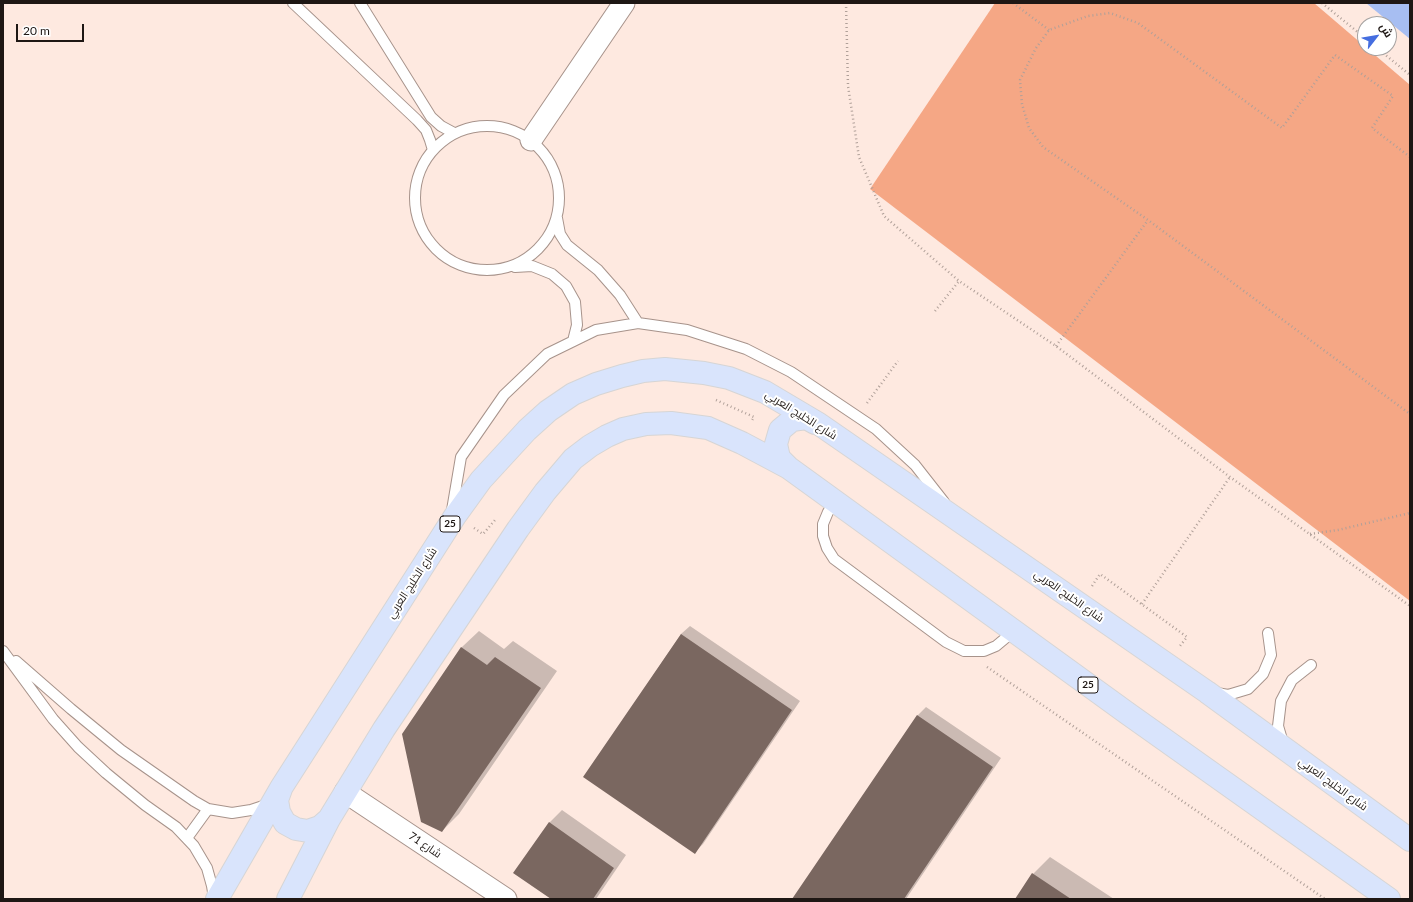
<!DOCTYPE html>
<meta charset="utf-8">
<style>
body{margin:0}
#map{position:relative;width:1413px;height:902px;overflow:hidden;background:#fee9e0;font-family:Lato,Cairo,sans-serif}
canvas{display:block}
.frame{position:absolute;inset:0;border:4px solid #1e1714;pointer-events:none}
.north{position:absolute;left:1357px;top:16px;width:40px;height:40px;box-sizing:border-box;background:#fff;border:1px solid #a5a2a1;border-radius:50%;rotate:59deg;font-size:11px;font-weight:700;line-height:16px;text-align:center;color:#1e1714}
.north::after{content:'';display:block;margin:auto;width:14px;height:18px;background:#456ee0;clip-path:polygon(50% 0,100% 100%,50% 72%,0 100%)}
.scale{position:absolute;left:16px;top:24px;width:68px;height:18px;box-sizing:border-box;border:2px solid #1e1714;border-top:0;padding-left:5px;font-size:12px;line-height:14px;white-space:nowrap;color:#1e1714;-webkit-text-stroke:3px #fff;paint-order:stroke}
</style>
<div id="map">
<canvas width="1413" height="902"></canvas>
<div class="frame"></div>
<div class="north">ش</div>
<div class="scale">20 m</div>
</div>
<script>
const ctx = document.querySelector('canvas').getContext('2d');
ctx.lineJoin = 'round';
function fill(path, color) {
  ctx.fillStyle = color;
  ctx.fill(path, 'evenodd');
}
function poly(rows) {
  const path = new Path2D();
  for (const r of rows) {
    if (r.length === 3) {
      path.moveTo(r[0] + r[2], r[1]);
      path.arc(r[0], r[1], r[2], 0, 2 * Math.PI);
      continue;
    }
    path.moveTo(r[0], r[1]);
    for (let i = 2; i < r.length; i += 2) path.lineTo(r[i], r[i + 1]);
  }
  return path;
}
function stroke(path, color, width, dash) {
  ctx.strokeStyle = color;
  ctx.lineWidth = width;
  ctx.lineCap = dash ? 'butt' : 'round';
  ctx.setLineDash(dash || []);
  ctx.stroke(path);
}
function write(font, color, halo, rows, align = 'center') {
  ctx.font = font + ' Lato,Cairo,sans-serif';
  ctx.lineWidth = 4;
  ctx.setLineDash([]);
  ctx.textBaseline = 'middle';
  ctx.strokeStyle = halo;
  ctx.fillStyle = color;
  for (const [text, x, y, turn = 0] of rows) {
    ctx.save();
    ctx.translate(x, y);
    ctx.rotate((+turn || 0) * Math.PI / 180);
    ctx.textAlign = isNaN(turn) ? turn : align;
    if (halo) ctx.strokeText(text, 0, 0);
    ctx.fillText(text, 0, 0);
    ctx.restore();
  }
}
const green = poly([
 [995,3,1314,3,1410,85,1410,601,870,189]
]);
const water = poly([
 [1366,3,1410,3,1410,39]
]);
const shadow = poly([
 [690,626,800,701,703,844,695,852,585,777,681,634],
 [479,631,504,649,513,641,557,671,459,814,442,831,403,734,462,647],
 [926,707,1001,758,906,899,793,899,917,716],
 [562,810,626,855,596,899,553,899,549,823],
 [1050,857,1114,899,1016,899,1033,874]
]);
const building = poly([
 [681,634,792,710,695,854,583,777],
 [461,647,487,665,495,657,541,688,442,832,421,822,402,734],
 [917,715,993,767,904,899,792,899],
 [549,822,614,868,593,899,551,899,513,873],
 [1032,873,1071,899,1015,899]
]);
const path = poly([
 [846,3,848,86,859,157,884,216,959,281,1056,346,1230,477,1410,606],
 [1013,3,1049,30],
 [1322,3,1365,38],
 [1377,48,1410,75],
 [1410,157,1372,128,1393,96,1335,55,1282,128,1138,23,1110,13,1088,16,1049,30,1036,48,1020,80,1022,104,1029,128,1043,147,1148,220,1410,414],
 [935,311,959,281],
 [1056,346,1148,220],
 [716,400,754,417,751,422],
 [867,403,898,361],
 [474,528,483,534,495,520],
 [1310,534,1338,530,1410,513],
 [1092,586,1100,574,1187,637,1180,646],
 [1142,604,1230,477],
 [987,667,1325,899]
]);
const lane = poly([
 [293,3,417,120,426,130,430,140,433,150],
 [360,3,431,117,441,126,454,133],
 [487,198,72],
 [557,218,560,234,567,245,598,270,620,295,638,323],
 [515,267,532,266,552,274,566,286,575,302,577,325,573,341],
 [835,502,828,512,823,524,823,536,827,548,834,559,946,642,964,651,984,651,996,646,1014,631],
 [452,510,461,457,504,395,547,354,596,330,638,323,687,330,746,349,791,372,876,429,915,465,944,502],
 [3,651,53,719,78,747,106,773,145,805,176,827,194,846,207,868,212,886,214,898],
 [16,661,71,709,121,750,194,801,208,809,232,813,251,810,269,804],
 [1217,693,1228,695,1248,689,1263,674,1271,655,1268,633],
 [1283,743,1278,726,1281,701,1292,680,1311,665],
 [187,838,208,809]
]);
const street = poly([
 [531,140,624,3],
 [345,792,506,899]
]);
const primary = poly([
 [789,468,779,458,776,444,780,430,792,420,806,418,815,423],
 [281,789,277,800,279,812,285,823,296,829,308,831,320,827,329,819],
 [217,899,281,788,455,516,481,480,527,430,548,411,573,394,596,384,622,376,643,371,665,369,704,373,729,378,765,392,819,424,1207,692,1410,840],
 [288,899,329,819,384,729,518,529,545,492,573,459,590,446,607,436,623,429,646,424,671,423,708,428,742,443,789,468,1127,713,1389,899]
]);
const shields = [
 [450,524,20],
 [1088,685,20]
];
const shieldNames = [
 ["25",450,524],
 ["25",1088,685]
];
const streetNames = [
 ["شارع الخليج العربي",801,415,32],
 ["شارع الخليج العربي",412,583,-57],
 ["شارع الخليج العربي",1069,596,35],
 ["شارع الخليج العربي",1333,784,36],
 ["شارع 71",425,845,34]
];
fill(green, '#f5a785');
fill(water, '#a7bef2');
fill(shadow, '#0003');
fill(building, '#7a6760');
stroke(lane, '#a7938b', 12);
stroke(street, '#a7938b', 23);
stroke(primary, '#d6d5d5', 24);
stroke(path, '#b0a099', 2.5, [1, 3]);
stroke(lane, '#fff', 10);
stroke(street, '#fff', 21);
stroke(primary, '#d9e4fc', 22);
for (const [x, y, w] of shields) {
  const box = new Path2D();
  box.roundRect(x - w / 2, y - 8, w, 16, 3);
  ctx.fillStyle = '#fff';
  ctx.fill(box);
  stroke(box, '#1e1714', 1);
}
write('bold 10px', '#1e1714', null, shieldNames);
write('11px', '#1e1714', '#fff', streetNames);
</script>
